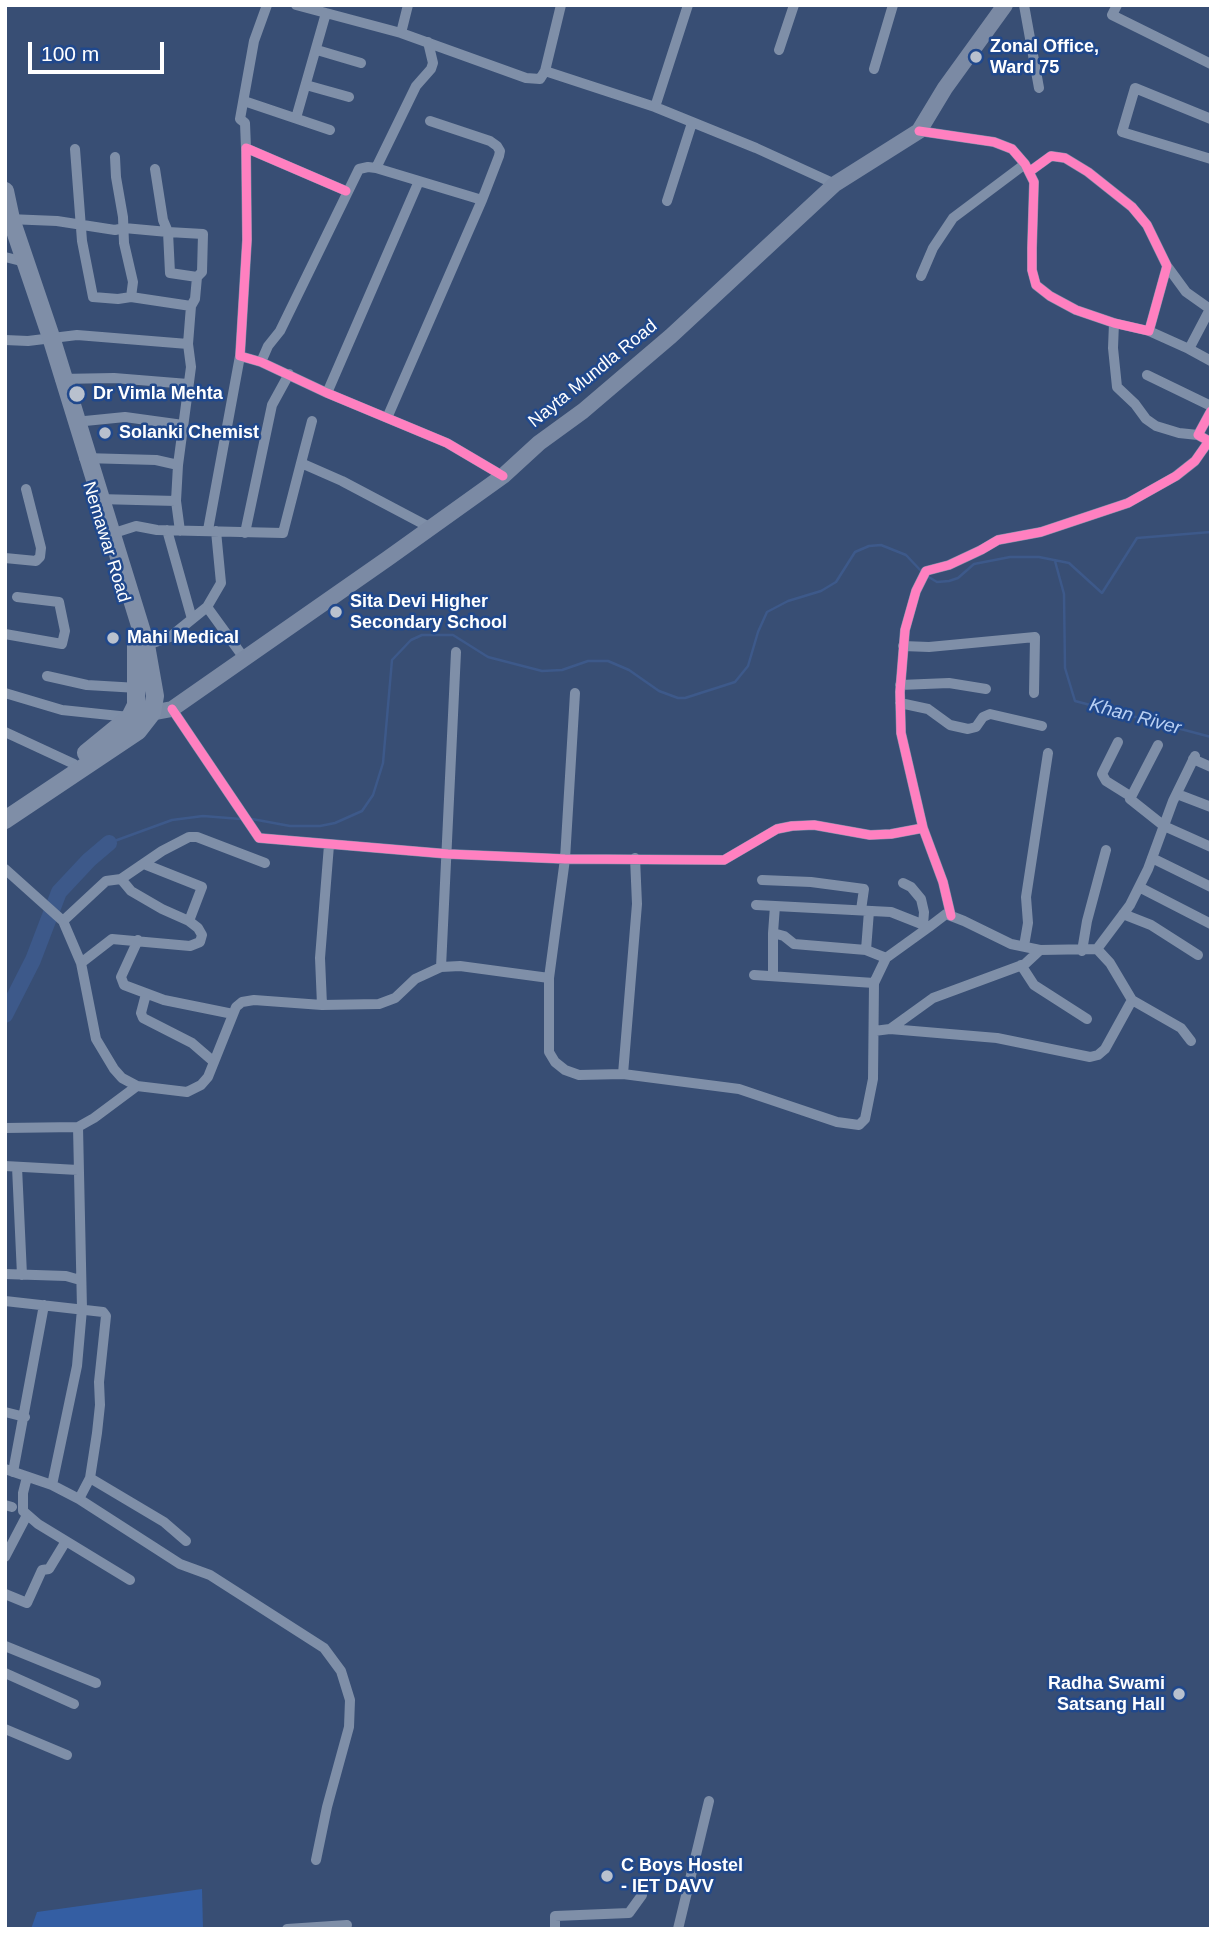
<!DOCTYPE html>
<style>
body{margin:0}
#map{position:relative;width:1216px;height:1934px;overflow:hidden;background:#384e74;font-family:Arial,sans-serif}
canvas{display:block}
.frame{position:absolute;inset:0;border:7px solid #fff;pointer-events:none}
.scale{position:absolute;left:28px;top:42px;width:136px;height:32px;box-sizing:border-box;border:4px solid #fff;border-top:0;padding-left:9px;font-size:21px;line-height:24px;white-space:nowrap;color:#fff;-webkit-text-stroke:5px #20488c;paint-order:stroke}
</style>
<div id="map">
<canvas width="1216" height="1934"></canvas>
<div class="frame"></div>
<div class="scale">100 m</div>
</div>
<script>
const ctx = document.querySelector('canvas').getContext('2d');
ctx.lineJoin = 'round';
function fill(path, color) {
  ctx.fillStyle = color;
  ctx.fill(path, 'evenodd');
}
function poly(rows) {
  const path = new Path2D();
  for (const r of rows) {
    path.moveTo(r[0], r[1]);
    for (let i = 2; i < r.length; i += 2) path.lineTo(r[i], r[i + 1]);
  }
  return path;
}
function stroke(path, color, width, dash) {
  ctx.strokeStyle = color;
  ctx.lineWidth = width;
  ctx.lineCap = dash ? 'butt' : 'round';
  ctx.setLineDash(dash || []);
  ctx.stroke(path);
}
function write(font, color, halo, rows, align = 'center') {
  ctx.font = font + ' Arial,sans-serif';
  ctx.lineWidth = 5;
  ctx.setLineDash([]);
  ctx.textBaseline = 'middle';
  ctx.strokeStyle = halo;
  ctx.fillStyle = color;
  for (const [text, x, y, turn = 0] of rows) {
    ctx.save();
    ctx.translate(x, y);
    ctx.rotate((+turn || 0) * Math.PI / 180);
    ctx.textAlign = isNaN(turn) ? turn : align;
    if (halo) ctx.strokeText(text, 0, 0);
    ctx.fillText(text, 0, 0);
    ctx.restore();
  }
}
const green = poly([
 [202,1889,203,1929,31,1929,37,1912]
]);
const stream = poly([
 [1055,561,1064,594,1065,668,1075,701,1211,737],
 [927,576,937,582,949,581,958,578,974,564,1010,557,1039,557,1069,563,1102,593,1137,538,1211,532],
 [252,819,290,826,320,826,335,823,362,811,373,795,383,763,392,660,411,640,422,635,453,635,488,657,542,671,562,670,588,661,608,661,629,670,659,691,678,698,685,698,735,682,748,666,758,632,767,612,788,601,821,591,836,582,855,552,869,546,881,545,906,555,922,572],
 [109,843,172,820,203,816,241,819]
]);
const river = poly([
 [5,1015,33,960,59,892,89,860,109,843]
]);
const minor = poly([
 [296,5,401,33,526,78,540,79,545,71],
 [561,5,545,71,655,107,756,148,835,184],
 [1024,5,1039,88],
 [1117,5,1112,15,1211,64],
 [401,33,408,5],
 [317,50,361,63],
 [779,50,794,5],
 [874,69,893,5],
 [306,85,349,97],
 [244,101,330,130],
 [655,107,688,5],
 [296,118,326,13],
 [1211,119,1135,88,1122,132,1211,159],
 [430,121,490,141,497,146,500,151,499,156,482,200],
 [919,131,994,142,1012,149,1025,164,1034,182,1032,248,1032,270,1036,285,1050,296,1076,310,1114,323,1149,331,1167,266,1147,225,1132,207,1088,172,1065,158,1051,156,1029,172],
 [246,148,245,123,240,119,254,41,267,5],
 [75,149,82,241,93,297,118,299,131,297,191,306],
 [115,157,116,177,123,217,124,243,133,282,131,297],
 [376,168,416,86,431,69,433,63,428,42],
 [346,191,246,148,247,240,240,356,261,362,327,393,447,443,503,476],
 [667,201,692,123],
 [8,219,57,221,115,230,124,228,168,232,163,220,155,169],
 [5,257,21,261],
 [1167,266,1186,292,1210,309,1189,349,1211,361],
 [921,276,933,248,953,218,1025,164],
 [1114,323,1113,348,1117,387,1135,404,1146,419,1156,426,1179,433,1198,435],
 [1149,331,1189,349],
 [5,340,28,341,77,335,188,344,191,367,178,465,176,501,180,531],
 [188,344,191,306,195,299,197,277,170,273,168,232,203,234,202,272,197,277],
 [261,362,268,346,280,331,359,169,368,167,376,168,482,200,387,418],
 [1147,375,1211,406],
 [60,379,114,378,188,384],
 [327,393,419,181],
 [312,421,301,463,342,481,431,528],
 [75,422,125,417,183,425],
 [84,458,156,460,178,465],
 [98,499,176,501],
 [167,530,192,619],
 [208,530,240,356],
 [245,533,272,405,289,374],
 [108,535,136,526,157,530,283,533,301,463],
 [5,558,36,561,40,557,41,548,26,489],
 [207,607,244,658],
 [5,634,62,644,65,631,59,602,17,597],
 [903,646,929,647,1035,637,1034,693],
 [141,647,170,637,207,607,221,583,216,531],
 [456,652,441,967,460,966,549,978,565,859,575,693],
 [47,676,87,685,138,688],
 [900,685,949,683,986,689],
 [5,693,62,710,129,717],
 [900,703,928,709,950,725,968,729,976,727,983,717,990,714,1042,726],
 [172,709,259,838,448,854,565,859,724,860,777,829,792,826,814,825,870,835,891,834,923,828],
 [5,732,74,764],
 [1118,742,1102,774,1106,781,1130,796],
 [1158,745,1130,799,1164,826,1211,847],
 [1193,759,1211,767],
 [1177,794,1211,807],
 [635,858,637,904,623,1074,739,1089,837,1122,859,1125,865,1119,873,1079,874,983],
 [1152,858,1211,887],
 [144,864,202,887,189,921],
 [5,869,63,921,81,963,96,1039,114,1069,122,1078,137,1086],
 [762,880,811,882,864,889,861,910],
 [903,883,911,887,921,899,924,912,923,925],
 [1139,887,1211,924],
 [756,905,891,912,929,927,946,914,964,921,1011,944,1040,950,1097,949,1130,905,1148,869,1173,801,1195,756],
 [1123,914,1151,925,1198,955],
 [951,916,943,882,923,828,901,733,900,692,905,630,916,591,926,571,949,565,981,550,998,540,1041,532,1128,503,1176,476,1195,461,1209,441,1198,435,1211,411],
 [63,921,106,881,121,879,162,851,189,837,197,837,265,863],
 [773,933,775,906],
 [138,940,121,977,124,985,164,1000,233,1014],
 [1024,946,1028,923,1026,897,1048,753],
 [1097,949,1110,963,1132,1000,1181,1028,1191,1041],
 [866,950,869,911],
 [1082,951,1087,921,1106,850],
 [81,963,112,939,190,946,200,942,202,935,198,928,189,921,162,909,131,891,121,879],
 [1021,965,1034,985,1087,1019],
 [754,975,874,983,886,958,929,927],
 [773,976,773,933,784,936,794,944,866,950,886,958],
 [549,978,549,1052,555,1062,565,1070,579,1075,623,1074],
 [146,994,141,1013,143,1018,192,1043,214,1062],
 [322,1005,379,1004,395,998,415,979,441,967],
 [890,1029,933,998,1025,964,1040,950],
 [874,1031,890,1029,997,1038,1090,1057,1098,1055,1105,1049,1132,1000],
 [5,1128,78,1127,94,1118,137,1086,187,1092,201,1085,208,1077,236,1007,242,1002,254,1000,322,1005,320,958,329,845],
 [5,1166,78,1170],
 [17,1167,22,1275],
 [5,1274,66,1276,80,1280],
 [5,1301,103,1312,106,1316,99,1382,100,1405,97,1433,90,1478,79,1499],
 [5,1412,25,1417],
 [5,1469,52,1485,79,1499,180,1564,210,1575,324,1648,341,1671,350,1700,349,1727,327,1807,316,1860],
 [13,1472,44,1305],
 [27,1477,23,1493,23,1511,38,1524,130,1580],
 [90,1478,164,1522,186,1541],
 [52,1485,77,1366,82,1309,78,1127],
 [5,1505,12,1507],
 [5,1557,27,1515],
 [5,1594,27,1603,42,1570,49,1569,66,1541],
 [5,1646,96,1683],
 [5,1673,74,1704],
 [5,1729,67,1755],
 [287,1929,347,1925],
 [555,1929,555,1916,629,1913,642,1895],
 [678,1929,709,1801]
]);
const secondary = poly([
 [140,715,172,709,387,559,503,476,539,443,583,411,671,336,835,184,919,131,945,88,1005,5]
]);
const trunk = poly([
 [5,191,11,219,51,337,146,645,155,696,152,713,138,731,5,820],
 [86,753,130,717,136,705,136,646]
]);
const cycleway = poly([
 [919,131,994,142,1012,149,1025,164,1034,182,1032,248,1032,270,1036,285,1050,296,1076,310,1114,323,1149,331,1167,266,1147,225,1132,207,1088,172,1065,158,1051,156,1029,172],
 [346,191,246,148,247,240,240,356,261,362,327,393,447,443,503,476],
 [172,709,259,838,448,854,565,859,724,860,777,829,792,826,814,825,870,835,891,834,923,828],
 [951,916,943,882,923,828,901,733,900,692,905,630,916,591,926,571,949,565,981,550,998,540,1041,532,1128,503,1176,476,1195,461,1209,441,1198,435,1211,411]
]);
const markers = [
 [976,57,7,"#b9c1ce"],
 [77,394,9,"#b9c1ce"],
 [105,433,7,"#b9c1ce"],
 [336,612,7,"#b9c1ce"],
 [113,638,7,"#b9c1ce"],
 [1179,1694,7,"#b9c1ce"],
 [607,1876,7,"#b9c1ce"]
];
const poiNames = [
 ["Zonal Office,",990,47],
 ["Ward 75",990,68],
 ["Dr Vimla Mehta",93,394],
 ["Solanki Chemist",119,433],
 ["Sita Devi Higher",350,602],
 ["Secondary School",350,623],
 ["Mahi Medical",127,638],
 ["Radha Swami",1165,1684,"right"],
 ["Satsang Hall",1165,1705,"right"],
 ["C Boys Hostel",621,1866],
 ["- IET DAVV",621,1887]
];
const streetNames = [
 ["Nayta Mundla Road",593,374,-39],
 ["Nemawar Road",106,542,73]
];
const waterNames = [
 ["Khan River",1135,717,15]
];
fill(green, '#345ea3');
stroke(stream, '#3d598a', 2.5);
stroke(river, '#3d598a', 16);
stroke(minor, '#7f8fa8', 10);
stroke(secondary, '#7b8aa4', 16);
stroke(trunk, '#7f8ea7', 18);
stroke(cycleway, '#ff80c0', 9);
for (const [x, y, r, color] of markers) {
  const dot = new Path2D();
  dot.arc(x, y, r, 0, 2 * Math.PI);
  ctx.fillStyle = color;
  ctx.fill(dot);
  stroke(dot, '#20488c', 2.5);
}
write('bold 18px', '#fff', '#20488c', poiNames, 'left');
write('18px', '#fff', '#20488c', streetNames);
write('italic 19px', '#b9d0f3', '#20488c', waterNames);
</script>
